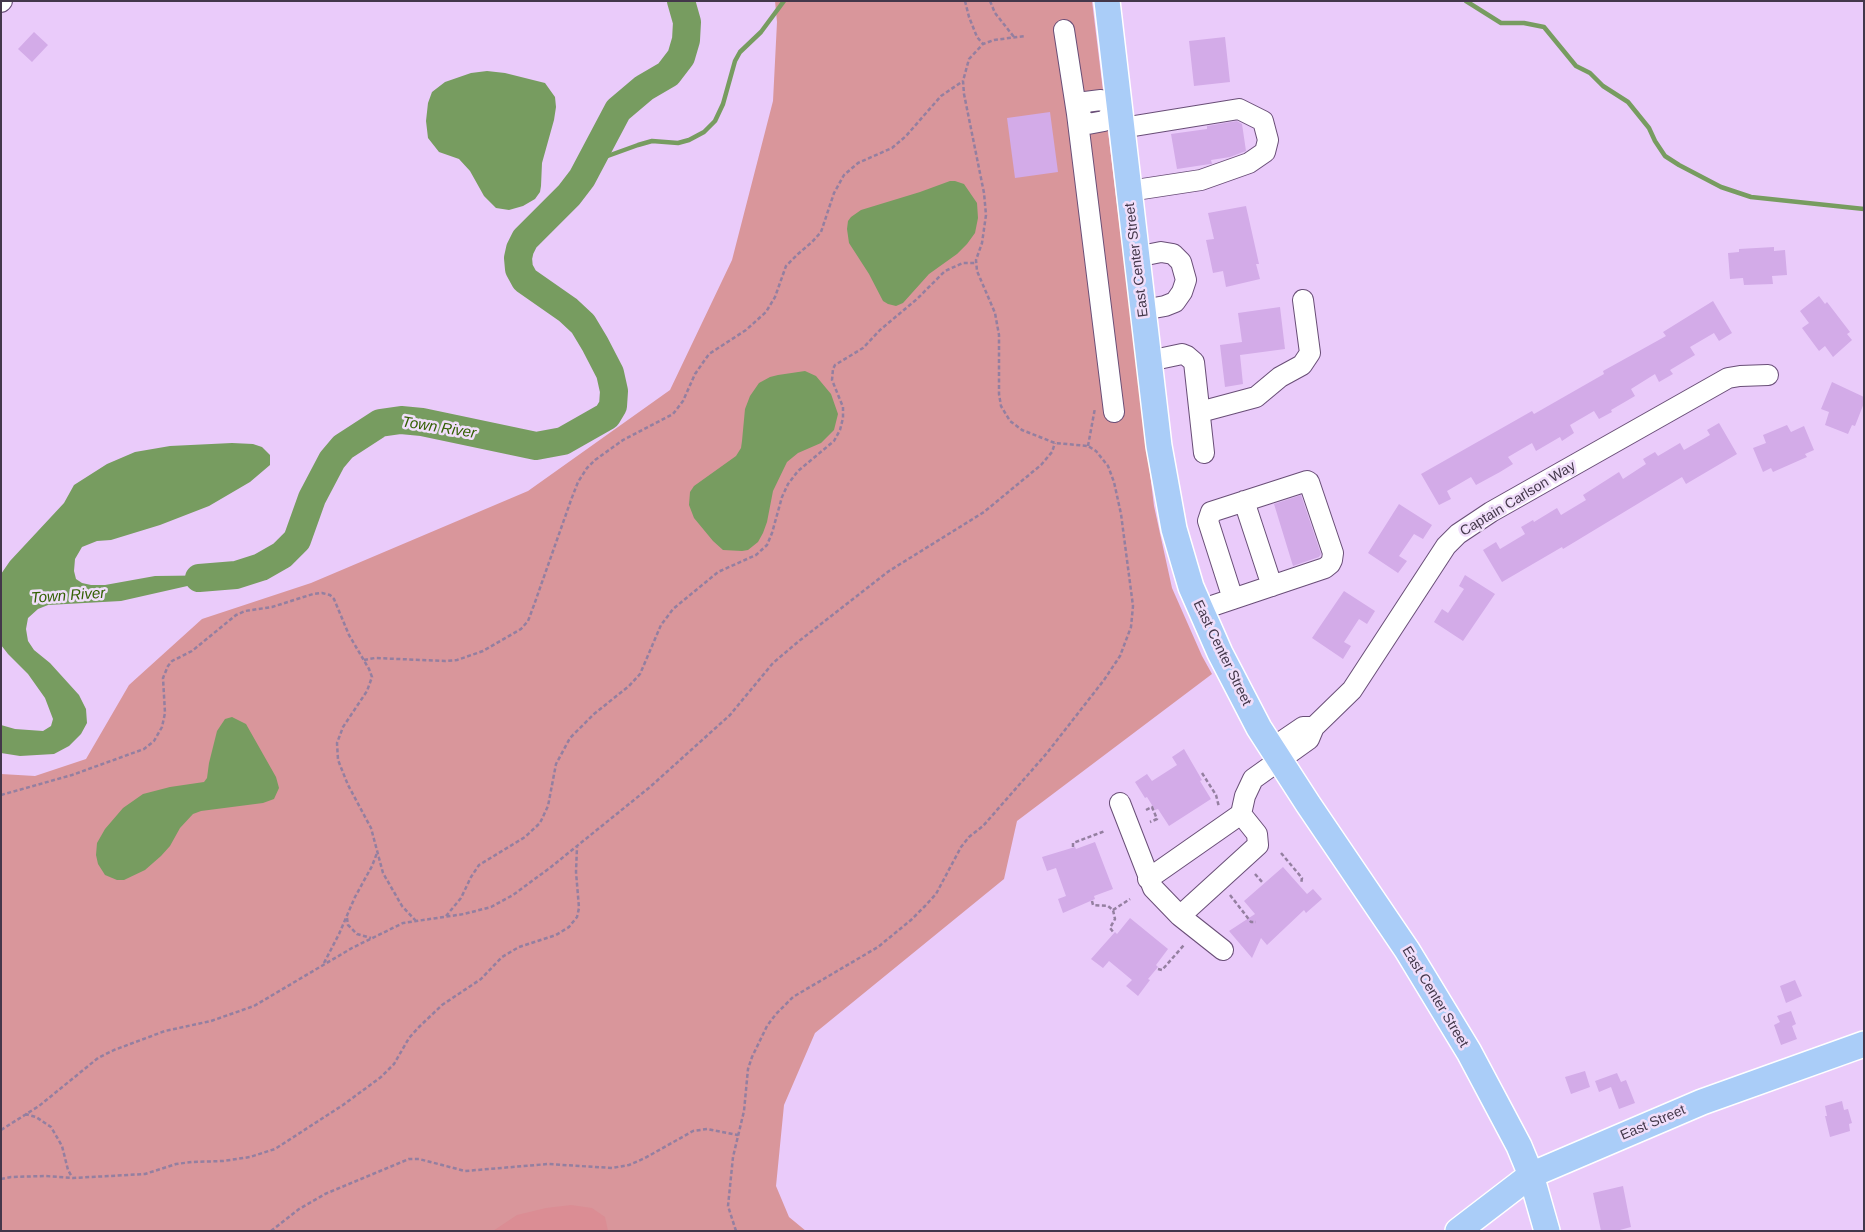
<!DOCTYPE html>
<style>
body{margin:0}
#map{position:relative;width:1865px;height:1232px;overflow:hidden;background:#eacbfa;font-family:Arial,sans-serif}
canvas{display:block}
.frame{position:absolute;inset:0;border:2px solid #43374a;pointer-events:none}
</style>
<div id="map">
<canvas width="1865" height="1232"></canvas>
<div class="frame"></div>
</div>
<script>
const ctx = document.querySelector('canvas').getContext('2d');
ctx.lineJoin = 'round';
function fill(path, color) {
  ctx.fillStyle = color;
  ctx.fill(path, 'evenodd');
}
function poly(rows) {
  const path = new Path2D();
  for (const r of rows) {
    path.moveTo(r[0], r[1]);
    for (let i = 2; i < r.length; i += 2) path.lineTo(r[i], r[i + 1]);
  }
  return path;
}
function stroke(path, color, width, dash) {
  ctx.strokeStyle = color;
  ctx.lineWidth = width;
  ctx.lineCap = dash ? 'butt' : 'round';
  ctx.setLineDash(dash || []);
  ctx.stroke(path);
}
function write(font, color, halo, rows, align = 'center') {
  ctx.font = font + ' Arial,sans-serif';
  ctx.lineWidth = 5;
  ctx.setLineDash([]);
  ctx.textBaseline = 'middle';
  ctx.strokeStyle = halo;
  ctx.fillStyle = color;
  for (const [text, x, y, turn = 0] of rows) {
    ctx.save();
    ctx.translate(x, y);
    ctx.rotate((+turn || 0) * Math.PI / 180);
    ctx.textAlign = isNaN(turn) ? turn : align;
    if (halo) ctx.strokeText(text, 0, 0);
    ctx.fillText(text, 0, 0);
    ctx.restore();
  }
}
const green = poly([
 [775,1,1092,1,1154,506,1172,588,1202,656,1212,674,1017,821,1004,879,815,1033,784,1105,776,1186,789,1217,806,1231,1,1231,1,774,35,776,86,759,129,685,202,619,311,583,528,491,670,390,732,260,773,101,777,22]
]);
const forest = poly([
 [571,1205,592,1208,605,1217,608,1231,493,1231,517,1215,546,1208]
]);
const water = poly([
 [487,71,505,73,545,83,555,97,556,107,554,120,542,163,541,186,540,192,535,199,523,206,509,210,496,208,484,196,470,171,459,159,439,152,428,138,426,121,428,103,432,92,445,82,471,73],
 [950,181,955,181,964,184,977,203,978,218,975,233,967,244,957,254,929,274,903,303,896,306,888,304,883,301,869,274,849,243,847,229,848,221,851,217,861,210,920,192],
 [805,371,816,376,831,394,838,414,834,430,821,443,798,453,787,462,773,491,767,522,763,533,758,542,748,550,742,551,723,550,713,541,694,518,689,505,690,492,694,486,736,456,741,448,742,441,745,409,750,396,759,383,770,377,778,375],
 [232,443,253,444,262,447,270,455,270,465,250,482,209,506,160,525,111,540,97,541,82,547,75,559,74,571,76,579,82,583,91,585,105,585,155,576,236,575,121,601,48,605,38,609,28,618,26,629,28,641,34,650,50,663,79,695,86,709,87,723,81,734,69,746,54,754,20,756,1,753,1,725,15,729,43,731,51,726,53,719,45,698,28,674,8,654,1,645,1,574,10,561,64,503,74,485,107,464,135,452,170,446],
 [232,717,246,724,276,777,279,788,274,799,263,803,201,811,193,814,180,828,170,846,161,856,145,870,124,880,117,880,105,875,98,864,96,855,97,843,105,829,123,808,143,794,170,787,204,782,207,778,209,763,217,731,225,719]
]);
const stream = poly([
 [1466,1,1501,23,1524,23,1544,27,1576,66,1590,73,1603,86,1628,102,1649,128,1655,141,1665,156,1679,165,1721,187,1751,197,1864,209],
 [591,162,638,145,652,141,678,143,689,140,704,132,715,121,723,104,735,61,740,52,761,32,784,1]
]);
const river = poly([
 [199,578,236,575,261,567,282,555,297,540,312,498,332,460,343,447,380,423,401,420,422,422,536,446,563,441,607,416,613,406,614,391,610,373,595,344,583,324,568,310,525,280,519,269,518,258,520,249,525,239,569,195,582,178,618,110,644,88,668,74,681,57,686,40,687,22,681,1]
]);
const building = poly([
 [34,32,48,45,32,62,18,49],
 [1225,37,1230,82,1194,86,1189,41],
 [1050,112,1058,172,1015,178,1007,118],
 [1237,121,1242,124,1246,151,1230,157,1211,160,1212,164,1210,164,1177,169,1171,134,1207,129,1207,126],
 [1246,206,1259,264,1256,264,1260,279,1226,287,1223,271,1213,273,1206,240,1214,239,1208,213],
 [1774,247,1774,251,1785,250,1787,275,1772,276,1773,284,1744,285,1743,278,1730,279,1728,253,1739,252,1739,249],
 [1819,296,1825,304,1827,302,1850,332,1847,334,1852,340,1833,357,1825,346,1819,351,1802,328,1809,323,1800,311],
 [1713,301,1732,333,1719,341,1714,333,1690,347,1695,355,1670,370,1673,374,1659,382,1655,374,1631,389,1635,396,1611,410,1612,412,1599,419,1594,411,1570,425,1574,433,1562,441,1560,437,1536,451,1532,443,1508,457,1513,464,1500,472,1476,485,1471,477,1447,491,1451,499,1439,505,1421,474,1532,411,1534,414,1604,374,1603,371,1666,336,1663,332],
 [1280,307,1285,349,1240,355,1243,384,1225,387,1220,345,1242,342,1238,313],
 [1832,382,1864,397,1864,403,1855,426,1852,425,1848,434,1825,425,1829,412,1821,409],
 [1719,423,1737,454,1686,484,1682,477,1563,549,1562,547,1502,582,1483,550,1496,542,1500,549,1525,534,1521,527,1533,520,1534,522,1557,508,1561,515,1586,500,1583,495,1619,472,1623,479,1646,464,1643,459,1655,452,1658,456,1680,443,1684,450,1710,435,1707,430],
 [1787,425,1791,432,1804,426,1814,450,1805,454,1807,457,1773,472,1771,468,1763,472,1753,448,1766,443,1763,435],
 [1301,495,1321,554,1319,557,1293,566,1274,504],
 [1399,504,1432,525,1423,539,1414,534,1399,556,1407,561,1398,573,1368,553],
 [1465,575,1495,594,1463,641,1434,622,1442,609,1448,613,1464,589,1459,586],
 [1344,591,1375,611,1367,624,1359,619,1344,642,1351,646,1343,659,1312,638],
 [1184,749,1202,780,1200,781,1211,799,1169,826,1158,809,1155,810,1147,797,1145,798,1135,782,1147,774,1152,781,1177,765,1172,757],
 [1095,842,1113,889,1094,896,1095,899,1063,913,1058,899,1066,896,1056,868,1047,871,1042,857,1075,847,1076,849],
 [1283,867,1307,894,1313,889,1322,899,1306,913,1304,910,1267,945,1261,938,1252,958,1229,931,1255,914,1244,901],
 [1130,918,1168,949,1156,965,1158,967,1148,979,1150,980,1138,996,1126,986,1132,980,1109,961,1103,968,1091,959,1115,932,1117,934],
 [1795,980,1802,996,1786,1003,1780,986],
 [1791,1011,1796,1024,1792,1026,1797,1039,1781,1045,1774,1025,1780,1022,1777,1016],
 [1585,1071,1590,1087,1571,1094,1565,1077],
 [1617,1073,1621,1082,1626,1080,1635,1103,1619,1109,1611,1087,1599,1092,1595,1081],
 [1842,1101,1844,1110,1848,1109,1852,1123,1849,1124,1850,1131,1830,1137,1825,1116,1827,1116,1825,1106],
 [1623,1186,1631,1227,1616,1231,1601,1231,1593,1193]
]);
const path = poly([
 [965,1,969,17,977,37,983,44],
 [990,1,995,13,1014,37],
 [1088,446,1095,408],
 [364,660,375,658,445,661,457,660,483,651,521,629,528,621,534,605,571,500,578,482,587,468,595,460,623,440,673,414,683,401,695,374,709,354,746,330,766,312,775,297,786,266,798,254,812,242,821,232,834,193,844,175,858,163,892,148,906,136,941,96,963,81],
 [1202,773,1216,795,1219,807],
 [1,795,72,775,144,749,154,741,162,727,165,713,163,678,168,666,172,661,192,651,236,615,245,611,272,607,313,594,322,593,330,595,334,599,349,635,369,669,372,677,367,691,343,727,337,743,338,760,348,785,371,828,383,873,402,906,416,921],
 [1146,810,1152,807,1157,819,1150,822],
 [1073,847,1073,843,1105,831],
 [1281,853,1302,878,1301,884],
 [1255,874,1263,883],
 [1230,895,1251,922,1256,922],
 [1092,901,1093,905,1108,906,1113,910,1115,919,1110,928,1114,933],
 [1113,910,1130,899],
 [446,916,461,898,471,877,479,865,525,837,540,823,548,806,556,764,570,738,594,714,629,686,640,674,661,625,673,609,718,572,756,555,767,545,772,533,782,497,788,484,798,471,834,441,840,430,843,418,843,407,832,380,833,369,835,365,863,348,880,330,917,299,945,271,963,263,976,263],
 [347,918,348,925,357,934,371,938],
 [324,963,339,934,355,897,372,866,377,853],
 [1158,969,1162,970,1184,945],
 [25,1114,36,1117,51,1127,62,1146,68,1170,72,1177],
 [1,1130,39,1106,98,1058,114,1050,165,1031,211,1021,254,1006,352,948,403,923,464,914,491,907,513,895,551,867,650,787,730,715,773,663,799,641,889,571,984,512,1041,465,1052,452,1055,443],
 [1,1179,11,1177,45,1176,73,1178,145,1174,176,1164,192,1162,223,1161,250,1157,275,1149,343,1105,381,1077,394,1064,409,1038,419,1027,442,1005,481,979,502,957,519,947,556,935,569,927,577,917,579,908,576,872,577,847],
 [271,1231,299,1209,325,1194,409,1159,419,1159,465,1171,548,1164,612,1168,629,1165,645,1158,693,1131,707,1129,738,1135],
 [736,1231,728,1206,733,1157,744,1111,748,1069,752,1057,767,1026,776,1014,793,997,878,947,911,920,925,906,936,894,961,847,969,837,983,826,1047,753,1104,680,1120,656,1131,627,1133,606,1121,514,1114,482,1108,466,1096,451,1088,446,1055,443,1022,430,1010,421,1001,406,999,394,999,335,995,313,977,271,976,260,982,243,986,215,984,193,964,94,963,81,969,59,983,44,994,40,1025,36]
]);
const minor = poly([
 [1,2,2,1],
 [1064,30,1077,114,1114,412],
 [1101,100,1119,108,1104,121,1088,124,1077,114,1085,102,1101,100],
 [1122,128,1239,109,1263,121,1268,140,1265,152,1249,163,1201,180,1129,191],
 [1136,257,1161,252,1173,254,1181,262,1186,280,1182,292,1175,302,1165,306,1143,310],
 [1149,361,1182,354,1187,356,1194,362,1204,453],
 [1200,412,1256,397,1280,377,1302,365,1310,353,1303,300],
 [1244,501,1272,586],
 [1200,610,1325,568,1330,564,1332,560,1333,553,1309,482,1307,481,1211,512,1208,521,1233,599],
 [1272,748,1303,727,1312,727],
 [1120,803,1153,888,1180,916,1258,845,1257,834,1241,814,1245,796,1253,779,1309,739,1314,727,1352,690,1446,546,1458,534,1491,512,1728,378,1740,376,1768,375],
 [1148,879,1241,814],
 [1180,916,1223,950]
]);
const major = poly([
 [1107,1,1159,446,1174,529,1191,587,1220,653,1259,728,1308,804,1407,950,1469,1052,1519,1146,1531,1175,1547,1231],
 [1458,1231,1531,1175,1702,1102,1864,1044]
]);
const streetNames = [
 ["East Center Street",1137,260,-97],
 ["Captain Carlson Way",1518,499,-31],
 ["East Center Street",1222,653,64],
 ["East Center Street",1435,997,59],
 ["East Street",1653,1123,-23]
];
const waterNames = [
 ["Town River",439,428,9],
 ["Town River",68,596,-4]
];
fill(green, '#d9969b');
fill(forest, '#db8d94');
fill(water, '#779c60');
stroke(stream, '#779c60', 4.5);
stroke(river, '#779c60', 28);
fill(building, '#d3abe8');
stroke(minor, '#694e77', 22);
stroke(major, '#fff', 28);
stroke(path, '#947fa0', 2.5, [4, 2.5]);
stroke(minor, '#fff', 20);
stroke(major, '#aacdf8', 25);
write('14px', '#43374a', '#f0defa', streetNames);
write('italic 15px', '#336003', '#f0defa', waterNames);
</script>
